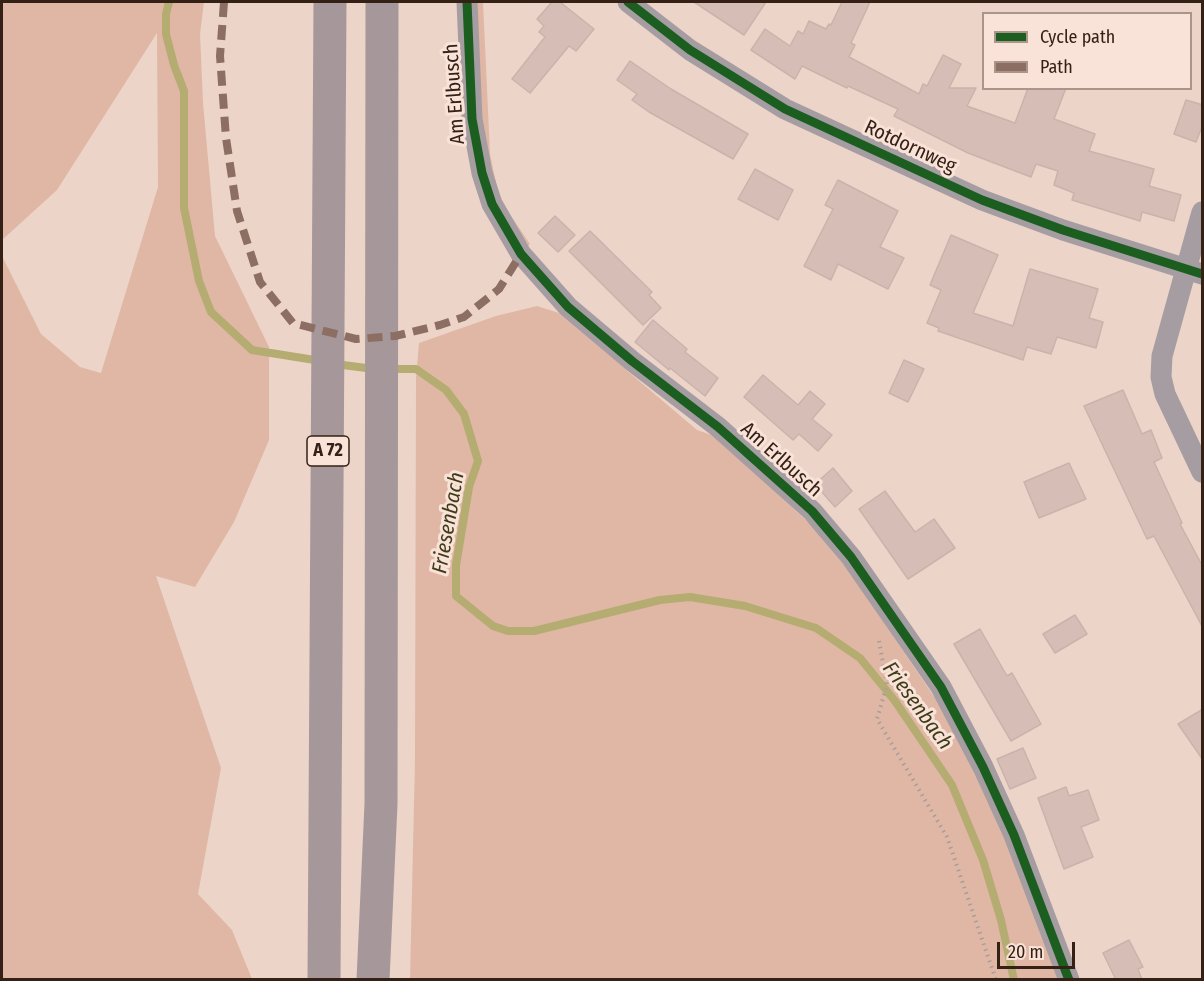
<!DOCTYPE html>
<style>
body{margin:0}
#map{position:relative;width:1204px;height:981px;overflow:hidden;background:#edd4c8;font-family:"Fira Sans Condensed",sans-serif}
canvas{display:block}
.frame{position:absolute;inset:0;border:3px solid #352016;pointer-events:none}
.legend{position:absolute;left:982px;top:12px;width:210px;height:78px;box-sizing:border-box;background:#f9e2d7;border:2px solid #ab948a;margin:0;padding:8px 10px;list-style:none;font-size:18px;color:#352016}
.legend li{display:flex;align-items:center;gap:12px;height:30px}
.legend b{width:30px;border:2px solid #ab948a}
.scale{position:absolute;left:997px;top:942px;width:78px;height:27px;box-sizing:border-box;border:3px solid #352016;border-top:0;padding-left:8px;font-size:18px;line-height:21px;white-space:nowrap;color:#352016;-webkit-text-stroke:4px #f9e2d7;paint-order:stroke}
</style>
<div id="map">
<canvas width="1204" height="981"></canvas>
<div class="frame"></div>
<ul class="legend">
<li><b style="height:8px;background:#1b5e20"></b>Cycle path</li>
<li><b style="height:8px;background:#8d6e63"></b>Path</li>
</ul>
<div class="scale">20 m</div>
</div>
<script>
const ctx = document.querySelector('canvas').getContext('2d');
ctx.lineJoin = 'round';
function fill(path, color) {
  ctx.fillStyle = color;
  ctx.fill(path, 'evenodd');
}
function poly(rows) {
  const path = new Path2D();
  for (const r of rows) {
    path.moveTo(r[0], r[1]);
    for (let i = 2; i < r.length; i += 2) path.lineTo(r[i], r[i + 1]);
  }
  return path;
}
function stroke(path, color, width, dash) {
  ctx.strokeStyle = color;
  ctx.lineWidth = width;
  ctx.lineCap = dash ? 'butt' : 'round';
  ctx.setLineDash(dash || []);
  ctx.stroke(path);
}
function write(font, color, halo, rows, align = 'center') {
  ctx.font = font + ' "Fira Sans Condensed",sans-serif';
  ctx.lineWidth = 6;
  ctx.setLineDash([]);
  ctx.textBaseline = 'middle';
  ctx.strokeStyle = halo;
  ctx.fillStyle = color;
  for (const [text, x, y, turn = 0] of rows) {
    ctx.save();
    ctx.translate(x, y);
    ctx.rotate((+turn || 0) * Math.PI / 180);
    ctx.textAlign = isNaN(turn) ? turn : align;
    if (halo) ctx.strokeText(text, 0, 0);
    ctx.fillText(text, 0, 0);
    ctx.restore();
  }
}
const green = poly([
 [2,2,204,2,200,34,203,103,215,236,269,347,269,440,234,522,195,587,156,576,221,768,198,894,232,930,252,979,2,979,2,256,41,334,80,367,101,373,158,187,157,33,57,190,2,240],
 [470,2,483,2,490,154,498,192,509,213,530,244,525,249,483,170],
 [537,306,559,313,697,430,717,437,814,528,848,570,937,701,997,812,1064,979,410,980,415,759,416,378,419,343,496,316]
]);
const stream = poly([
 [169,2,166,14,166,34,174,65,184,91,184,208,199,281,211,312,252,350,321,361],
 [335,364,374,369],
 [389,369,416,369,446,390,464,414,478,461,469,487,456,565,456,596,493,626,508,631,534,631,660,600,690,597,745,606,816,628,860,658,895,701,952,785,983,860,1001,920,1014,980]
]);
const building = poly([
 [552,2,560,2,594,29,576,51,569,46,530,93,512,79,545,37,539,32,544,26,537,19,552,2],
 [694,2,766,2,744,35,694,2],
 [842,2,870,2,851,43,855,45,849,57,919,94,923,84,927,86,943,55,961,64,949,88,976,88,967,106,1015,123,1028,88,1066,88,1054,119,1095,134,1089,151,1154,169,1149,186,1181,195,1174,221,1142,212,1140,221,1072,200,1074,193,1054,185,1058,171,1036,164,1031,177,968,153,894,116,898,109,848,86,847,88,802,66,795,79,751,50,765,29,790,46,798,31,803,34,809,21,826,29,829,24,831,25,842,2],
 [630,61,671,89,748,134,733,159,649,112,632,100,637,94,617,80,630,61],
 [1186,100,1203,105,1203,124,1196,142,1174,134,1186,100],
 [755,169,793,190,778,220,738,199,755,169],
 [838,180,898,211,880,247,904,258,888,289,838,264,831,280,804,266,833,209,825,205,838,180],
 [555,216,575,235,558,252,538,233,555,216],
 [590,231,652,292,649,295,661,308,643,325,569,251,590,231],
 [951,235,998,255,973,313,1013,326,1030,269,1098,289,1089,318,1103,322,1096,348,1057,337,1051,354,1027,347,1023,360,938,331,939,328,927,323,941,290,930,285,951,235],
 [653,320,687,349,685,352,718,378,705,396,670,368,669,370,635,342,653,320],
 [904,360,924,369,908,402,889,393,904,360],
 [763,375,798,405,810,391,825,404,812,419,832,435,818,451,799,434,793,440,744,397,763,375],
 [1123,390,1142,434,1151,430,1162,458,1154,462,1182,523,1180,524,1203,567,1203,628,1154,536,1147,539,1084,406,1123,390],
 [1069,463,1086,499,1039,518,1024,482,1069,463],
 [833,468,852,491,835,507,815,484,833,468],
 [885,491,915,532,934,519,955,548,908,579,859,509,885,491],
 [1075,615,1087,634,1055,653,1043,634,1075,615],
 [980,629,1007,676,1012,673,1041,724,1011,741,954,644,980,629],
 [1203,709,1203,760,1178,724,1203,709],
 [1023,748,1036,778,1010,789,997,759,1023,748],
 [1066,787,1069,796,1088,790,1099,820,1081,827,1093,857,1064,869,1038,798,1066,787],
 [1129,940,1143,967,1138,969,1142,980,1116,980,1103,953,1129,940]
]);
const path = poly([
 [879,641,887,685,877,719,947,837,996,980]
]);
const minor = poly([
 [467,2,472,119,482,173,492,204,521,254,568,307,632,361,718,427,812,511,851,557,941,687,983,767,1014,835,1069,980],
 [628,2,690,50,785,109,982,200,1063,230,1202,274],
 [1202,212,1162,356,1161,377,1165,394,1202,472]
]);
const motorway = poly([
 [324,980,330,2],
 [373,980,381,804,382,2]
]);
const quiet = poly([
 [224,2,220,56,226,138,237,211,260,282,293,323,356,339,395,336,440,325,464,317,499,289,521,254]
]);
const cycleway = poly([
 [467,2,472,119,482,173,492,204,521,254,568,307,632,361,718,427,812,511,851,557,941,687,983,767,1014,835,1069,980],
 [628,2,690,50,785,109,982,200,1063,230,1202,274]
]);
const shields = [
 [328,451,42]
];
const shieldNames = [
 ["A 72",328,451]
];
const streetNames = [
 ["Am Erlbusch",455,94,-94],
 ["Rotdornweg",910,147,25],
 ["Am Erlbusch",781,460,42]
];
const waterNames = [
 ["Friesenbach",449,523,-80],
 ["Friesenbach",917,706,54]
];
fill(green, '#dfb7a4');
stroke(stream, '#b5ac71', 8);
fill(building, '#d6beb6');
stroke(building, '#cab3ac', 1.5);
stroke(path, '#a79d9d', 4, [1.5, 4.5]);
stroke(minor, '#a59da2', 21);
stroke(motorway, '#a6989a', 33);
stroke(quiet, '#8d6e63', 8, [15, 8]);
stroke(cycleway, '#1b5e20', 9);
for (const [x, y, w] of shields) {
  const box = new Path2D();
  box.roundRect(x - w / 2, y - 15, w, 30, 4.5);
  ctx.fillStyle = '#f9e2d7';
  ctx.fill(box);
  stroke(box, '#352016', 1.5);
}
write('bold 18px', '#352016', null, shieldNames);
write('20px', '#352016', '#f9e2d7', streetNames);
write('italic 21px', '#3d3c19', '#f9e2d7', waterNames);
</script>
